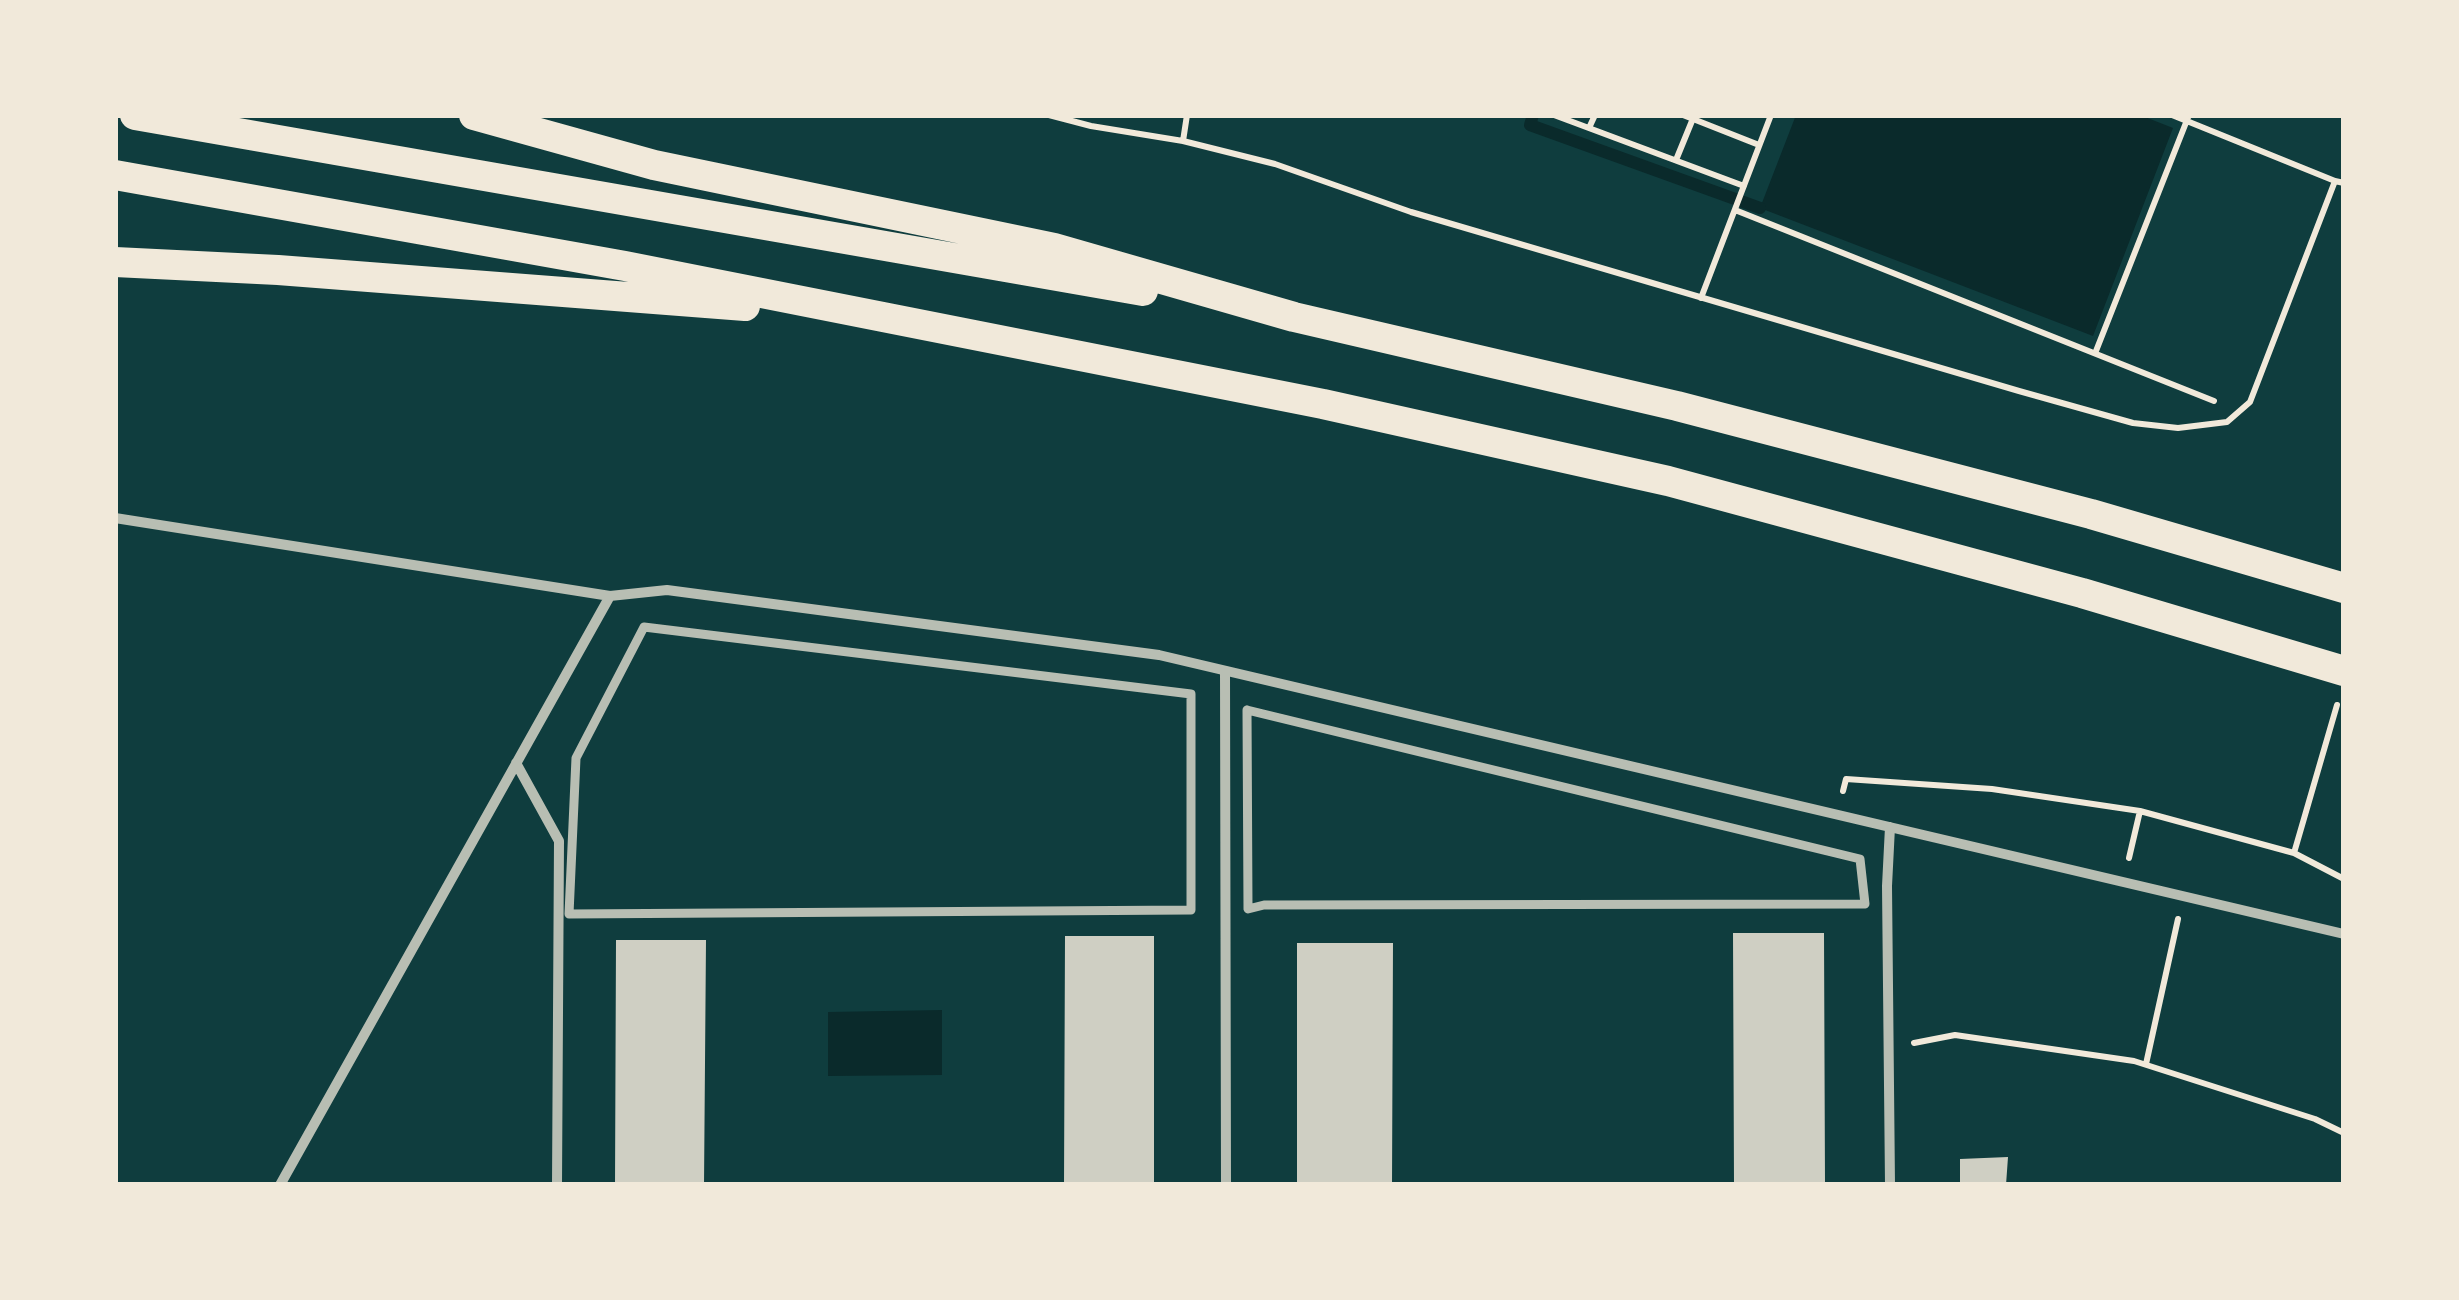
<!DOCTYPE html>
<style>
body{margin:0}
#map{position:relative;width:2459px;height:1300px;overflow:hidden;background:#0f3d3e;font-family:"Open Sans",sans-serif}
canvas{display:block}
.frame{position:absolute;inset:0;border:118px solid #f1e9da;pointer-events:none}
</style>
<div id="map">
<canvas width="2459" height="1300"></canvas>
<div class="frame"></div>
</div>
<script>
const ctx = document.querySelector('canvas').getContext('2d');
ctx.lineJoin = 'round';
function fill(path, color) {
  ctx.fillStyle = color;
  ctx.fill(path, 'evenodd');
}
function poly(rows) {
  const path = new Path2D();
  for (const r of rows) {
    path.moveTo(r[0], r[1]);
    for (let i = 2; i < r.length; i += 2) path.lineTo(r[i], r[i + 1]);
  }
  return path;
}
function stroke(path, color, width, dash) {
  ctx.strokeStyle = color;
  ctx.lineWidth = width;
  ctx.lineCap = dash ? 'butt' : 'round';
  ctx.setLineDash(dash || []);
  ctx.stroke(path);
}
const water = poly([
 [1796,115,2140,115,2173,128,2093,336,1760,208],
 [942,1010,942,1075,828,1076,828,1012]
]);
const stream = poly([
 [1533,115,1530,125,1760,208]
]);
const building = poly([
 [1733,933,1824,933,1825,1185,1734,1185],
 [1065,936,1154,936,1154,1185,1064,1185],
 [616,940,706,940,704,1185,615,1185],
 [1297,943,1393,943,1392,1185,1297,1185],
 [2008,1157,2006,1185,1960,1185,1960,1159]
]);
const path = poly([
 [1049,115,1091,126,1183,141,1275,164,1411,212,2019,391,2133,423,2178,428,2227,422,2250,402,2335,181,2344,183],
 [1554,115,1744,186],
 [1683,115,1759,145],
 [2172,115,2335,181],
 [1589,128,1595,115],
 [1183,141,1187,115],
 [1676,160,1694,116],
 [1735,210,2214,401],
 [1701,298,1771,115],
 [2096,351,2189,115],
 [1843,791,1846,779,1992,789,2140,811,2294,853,2337,705],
 [2294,853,2344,879],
 [2129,858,2140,811],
 [1914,1043,1955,1035,2134,1061,2315,1119,2344,1133],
 [2146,1064,2178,919]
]);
const pedestrian = poly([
 [644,627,1191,694,1191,910,569,914,576,758,644,627],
 [1247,710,1860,859,1865,904,1264,905,1248,909,1247,710]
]);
const minor = poly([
 [115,518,610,596,667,590,1159,655,2344,934],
 [1225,671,1226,1185],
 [516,763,559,841,557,1185],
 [280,1185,610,596],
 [1890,1185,1887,886,1890,827]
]);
const motorway = poly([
 [135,115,1143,291],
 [474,115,654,165,1054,248,1294,317,1677,406,2091,514,2344,588],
 [115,175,625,266,1323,404,1668,481,2082,593,2344,671],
 [115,262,278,270,745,306]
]);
fill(water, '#0a2a2b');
stroke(stream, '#0a2a2b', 12);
fill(building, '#cfcfc3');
stroke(path, '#f1e9da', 6);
stroke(pedestrian, '#b8beb3', 9);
stroke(minor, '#b8beb3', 10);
stroke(motorway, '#f1e9da', 30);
</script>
